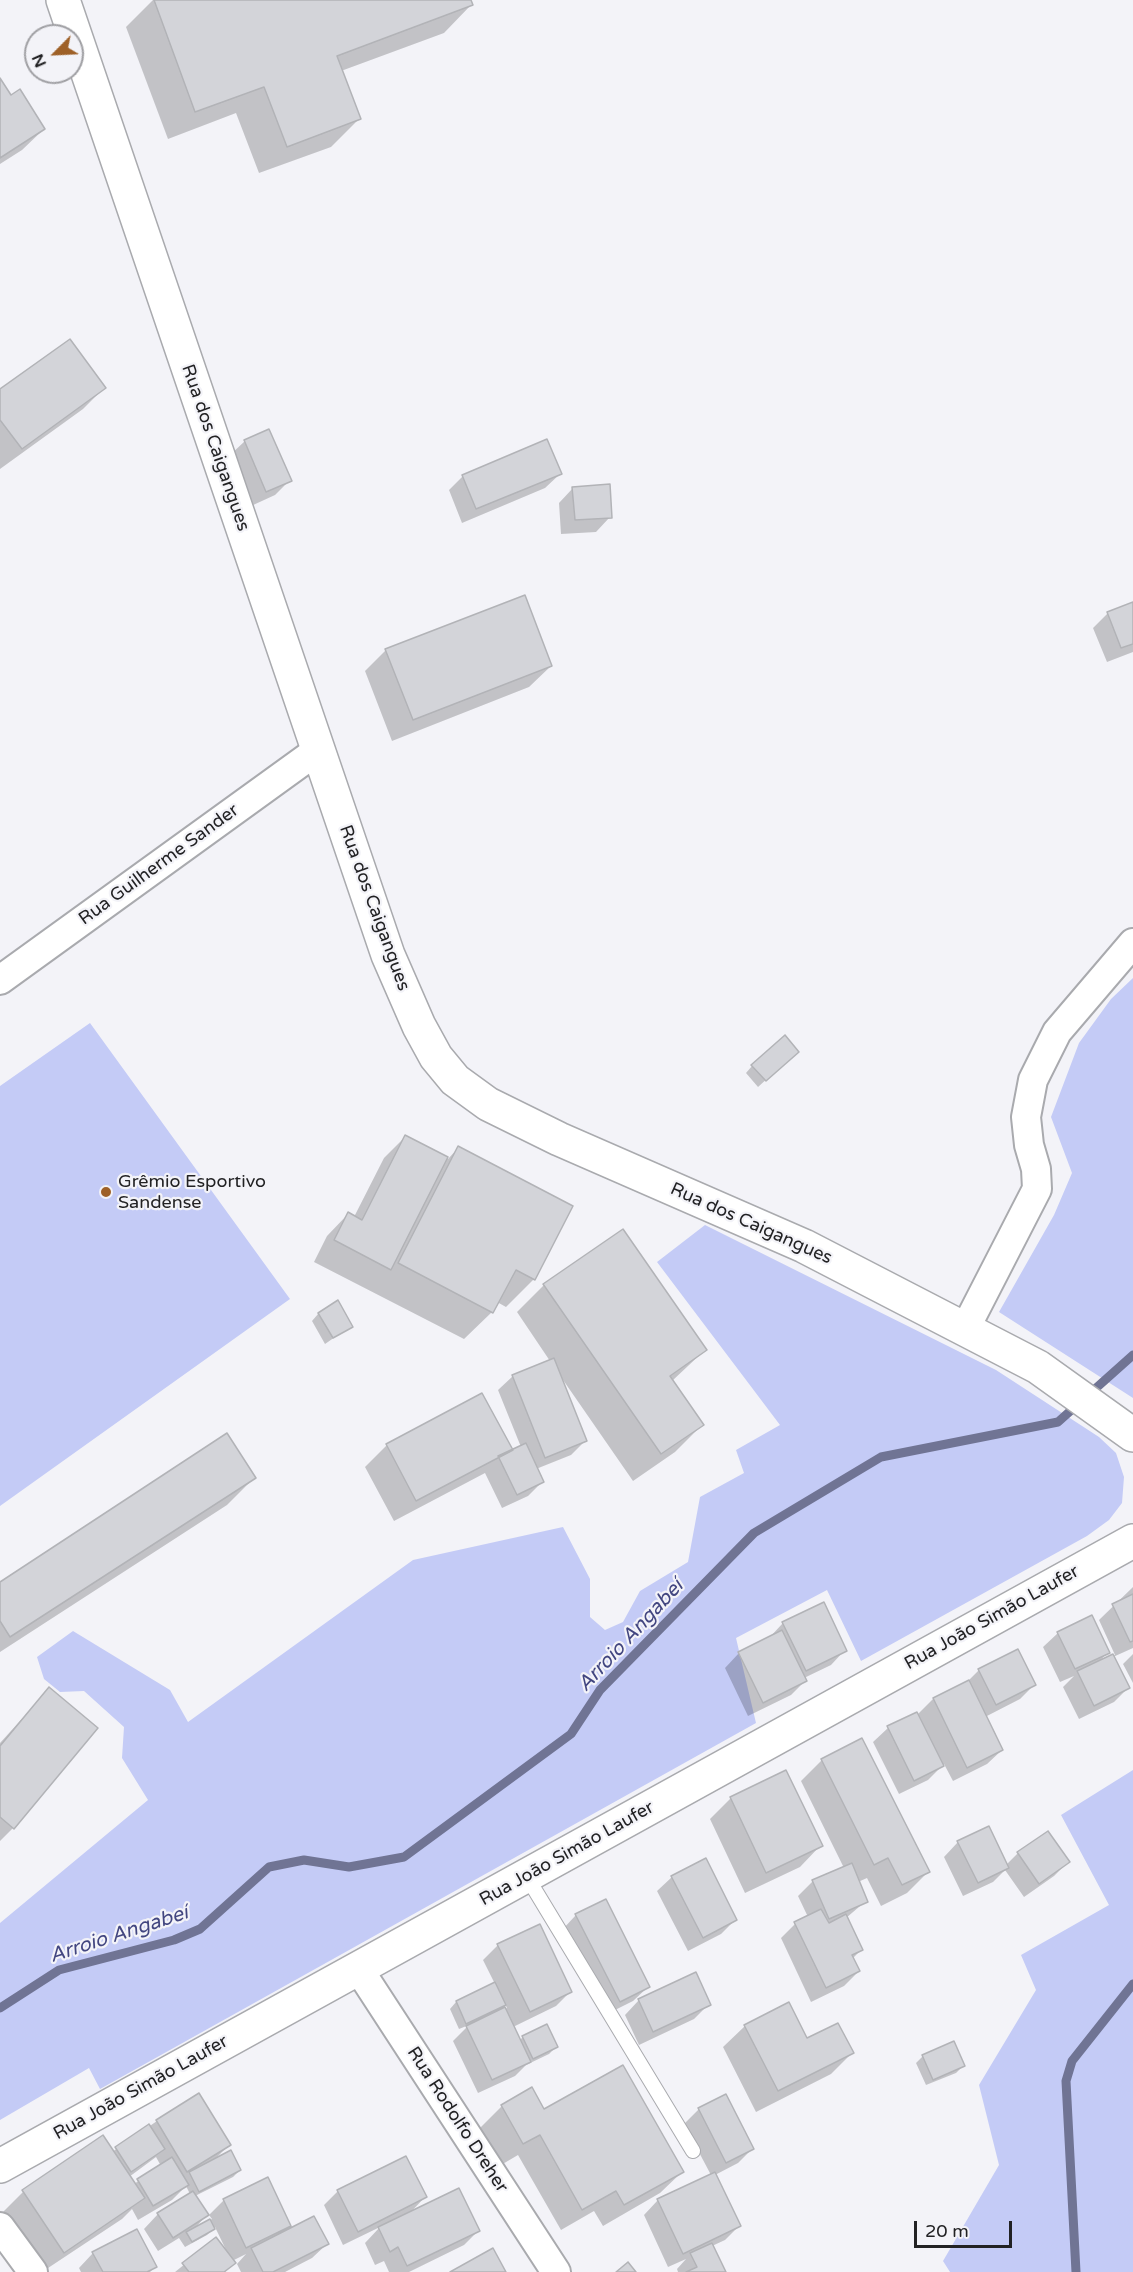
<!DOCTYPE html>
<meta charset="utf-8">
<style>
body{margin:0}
#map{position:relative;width:1133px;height:2272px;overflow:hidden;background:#f3f3f8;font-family:"Varela Round",sans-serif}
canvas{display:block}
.north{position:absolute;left:24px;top:24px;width:60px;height:60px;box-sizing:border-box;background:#f3f3f8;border:2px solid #9f9fa3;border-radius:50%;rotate:246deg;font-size:16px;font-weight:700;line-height:24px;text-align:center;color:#222224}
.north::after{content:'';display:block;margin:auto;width:21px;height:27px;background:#9e6027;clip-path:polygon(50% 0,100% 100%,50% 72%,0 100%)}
.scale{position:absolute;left:914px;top:2221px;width:98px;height:27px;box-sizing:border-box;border:3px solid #222224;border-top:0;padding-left:8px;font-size:18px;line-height:21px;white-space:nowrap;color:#222224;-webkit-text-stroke:4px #f3f3f8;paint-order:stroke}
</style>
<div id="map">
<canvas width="1133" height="2272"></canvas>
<div class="north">N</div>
<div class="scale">20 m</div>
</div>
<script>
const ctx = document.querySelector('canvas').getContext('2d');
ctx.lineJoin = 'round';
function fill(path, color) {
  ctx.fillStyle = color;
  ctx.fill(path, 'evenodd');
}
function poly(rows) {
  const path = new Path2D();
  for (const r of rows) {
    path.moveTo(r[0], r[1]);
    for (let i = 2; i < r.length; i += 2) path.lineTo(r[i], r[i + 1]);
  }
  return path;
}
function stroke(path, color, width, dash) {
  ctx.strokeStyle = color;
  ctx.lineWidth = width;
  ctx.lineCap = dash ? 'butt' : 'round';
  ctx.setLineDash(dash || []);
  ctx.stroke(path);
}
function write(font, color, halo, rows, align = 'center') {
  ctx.font = font + ' "Varela Round",sans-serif';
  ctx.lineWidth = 4.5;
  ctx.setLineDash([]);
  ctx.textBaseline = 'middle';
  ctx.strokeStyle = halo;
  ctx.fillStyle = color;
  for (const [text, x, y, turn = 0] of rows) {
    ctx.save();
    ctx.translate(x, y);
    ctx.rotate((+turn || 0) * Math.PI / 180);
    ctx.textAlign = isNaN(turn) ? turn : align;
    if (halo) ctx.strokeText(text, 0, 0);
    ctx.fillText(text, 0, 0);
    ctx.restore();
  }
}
const green = poly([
 [1133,978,1133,1398,999,1312,1054,1215,1072,1173,1051,1117,1079,1043,1111,999],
 [90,1023,290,1299,0,1506,0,1086],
 [705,1225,996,1370,1099,1437,1116,1453,1124,1477,1122,1503,1109,1520,1087,1536,861,1661,827,1590,736,1638,756,1723,100,2089,89,2068,0,2120,0,1923,148,1800,122,1758,124,1727,84,1691,60,1692,44,1679,37,1657,73,1631,170,1690,188,1722,413,1560,563,1527,590,1579,590,1617,605,1630,623,1622,640,1591,688,1562,700,1497,744,1473,736,1450,780,1425,657,1262],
 [1133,1770,1133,2272,950,2272,943,2261,999,2165,979,2085,1036,1990,1021,1955,1109,1905,1061,1815]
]);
const shadow = poly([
 [153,0,470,0,471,5,444,33,341,71,359,119,331,147,259,173,236,113,168,139,126,27],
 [0,81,10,97,44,129,22,150,0,164],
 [104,388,83,409,0,469,0,391],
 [245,441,290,480,275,495,251,506,230,455],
 [560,474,545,488,462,523,449,490,463,476],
 [573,488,610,517,596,532,561,534,559,503],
 [1133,603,1133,652,1107,662,1093,628,1108,613],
 [386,650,551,666,529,687,392,741,365,671],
 [790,1058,758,1087,746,1073,752,1066],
 [405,1137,448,1159,458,1148,571,1207,534,1279,506,1307,497,1302,492,1312,464,1339,314,1262,327,1236,348,1214,354,1217,384,1158],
 [544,1285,705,1350,672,1381,702,1425,675,1452,633,1481,561,1377,585,1441,571,1455,536,1469,542,1482,528,1496,502,1508,485,1473,394,1521,365,1467,387,1445,482,1395,512,1452,521,1447,498,1390,513,1376,550,1361,517,1312],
 [318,1314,351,1326,325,1344,312,1321],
 [254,1478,227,1505,0,1652,0,1583],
 [1133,1587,1133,1648,1113,1657,1128,1688,1114,1702,1079,1719,1063,1687,1074,1676,1060,1682,1043,1647,1058,1633,1108,1652,1098,1663,1115,1655,1099,1620],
 [783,1623,845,1650,831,1665,804,1678,805,1681,791,1695,748,1716,725,1668,739,1653,769,1638],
 [1133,1654,1133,1683,1123,1664],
 [979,1670,1034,1685,1020,1699,985,1717,1002,1750,987,1764,953,1781,944,1764,928,1780,899,1794,873,1742,888,1728,917,1715,933,1699,967,1682],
 [49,1689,13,1828,0,1841,0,1743],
 [822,1760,928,1872,907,1893,881,1906,867,1878,858,1882,866,1901,846,1918,861,1950,852,1959,859,1971,844,1986,811,2002,781,1938,795,1924,808,1917,798,1896,813,1881,844,1868,801,1781],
 [731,1798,821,1845,800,1867,745,1893,710,1819],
 [958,1842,1006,1865,1018,1853,1068,1862,1054,1876,1024,1897,1005,1870,993,1882,963,1896,944,1857],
 [672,1877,735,1920,721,1934,688,1951,657,1891],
 [576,1915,648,1987,633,2001,605,2015,562,1930],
 [539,1926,570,1992,556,2006,513,2027,519,2041,523,2037,556,2047,549,2054,526,2065,515,2076,478,2093,453,2041,469,2025,459,2029,450,2009,456,2002,495,1984,483,1960,498,1945],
 [505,2004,507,2008,496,2013],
 [639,2000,709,2004,694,2019,639,2045,625,2015],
 [745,2026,806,2040,852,2053,831,2074,756,2112,723,2047],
 [923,2056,963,2066,956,2073,926,2085,916,2063],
 [531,2089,543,2111,682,2172,660,2193,603,2226,594,2211,561,2230,518,2155,501,2165,480,2128,502,2106],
 [725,2096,752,2149,738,2163,715,2175,739,2226,725,2240,712,2246,724,2272,678,2272,677,2269,686,2259,668,2267,644,2215,658,2200,711,2175,684,2124,699,2109],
 [157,2121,229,2145,215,2159,240,2170,233,2177,195,2196,207,2215,194,2229,212,2219,209,2215,224,2200,290,2225,282,2234,327,2244,312,2258,285,2272,241,2272,237,2264,246,2254,232,2261,234,2263,225,2272,175,2272,216,2239,227,2252,215,2227,207,2235,185,2247,179,2238,158,2251,144,2229,158,2214,190,2194,186,2186,172,2200,138,2220,132,2209,122,2219,42,2272,2,2213,23,2192,112,2152],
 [156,2157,161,2166,134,2184,129,2177],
 [338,2191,425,2197,409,2214,478,2231,464,2245,409,2272,389,2272,384,2261,375,2265,365,2243,380,2227,343,2245,324,2205],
 [93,2253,155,2267,150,2272,81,2272,79,2268]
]);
const stream = poly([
 [0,2008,59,1970,174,1940,200,1929,269,1867,304,1860,349,1867,404,1857,571,1734,600,1690,754,1533,881,1457,1058,1422,1133,1355],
 [1076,2272,1066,2081,1072,2061,1133,1984]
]);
const building = poly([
 [154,0,471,0,473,5,337,56,361,119,287,147,264,87,195,112,154,0],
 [0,78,11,95,20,89,45,129,0,158,0,78],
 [70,339,106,388,22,449,0,420,0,389,70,339],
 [269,429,292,481,266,492,244,440,269,429],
 [547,439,562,474,476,509,462,475,547,439],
 [610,484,612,518,575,520,572,487,610,484],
 [525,595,552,666,413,720,385,649,525,595],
 [1133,602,1133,644,1121,648,1107,612,1133,602],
 [785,1035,799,1052,766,1081,751,1065,785,1035],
 [405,1135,448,1157,391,1270,334,1240,348,1212,362,1220,405,1135],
 [458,1146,573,1206,535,1280,516,1270,493,1313,398,1263,458,1146],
 [623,1229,707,1350,670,1376,704,1425,661,1454,543,1284,623,1229],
 [338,1300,353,1327,333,1338,318,1313,338,1300],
 [554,1358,587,1441,545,1458,512,1375,554,1358],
 [482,1393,513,1450,416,1501,386,1444,482,1393],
 [227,1433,256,1478,10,1637,0,1621,0,1582,227,1433],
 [526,1443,544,1482,517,1495,498,1456,526,1443],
 [1133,1594,1133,1641,1130,1642,1112,1604,1133,1594],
 [824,1602,847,1651,806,1671,782,1622,824,1602],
 [1092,1615,1110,1653,1075,1669,1057,1632,1092,1615],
 [782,1630,807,1681,763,1703,738,1652,782,1630],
 [1018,1649,1036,1685,996,1705,978,1669,1018,1649],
 [1113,1654,1130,1688,1094,1706,1077,1671,1113,1654],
 [969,1680,1003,1750,967,1768,933,1698,969,1680],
 [49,1687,98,1728,14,1829,0,1817,0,1746,49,1687],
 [917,1712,944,1766,914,1781,887,1726,917,1712],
 [862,1738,930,1872,902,1885,888,1858,874,1865,821,1759,862,1738],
 [786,1770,823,1846,766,1873,730,1797,786,1770],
 [989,1826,1009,1868,978,1883,957,1841,989,1826],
 [1048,1831,1070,1862,1039,1884,1017,1852,1048,1831],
 [706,1858,737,1920,703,1938,671,1876,706,1858],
 [852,1863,868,1902,829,1919,812,1880,852,1863],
 [606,1899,650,1987,620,2002,575,1914,606,1899],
 [821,1909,829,1923,846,1914,863,1950,852,1955,860,1971,826,1988,794,1922,821,1909],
 [540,1924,572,1992,530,2012,497,1944,540,1924],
 [696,1972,711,2005,653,2032,638,1999,696,1972],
 [495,1982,506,2005,466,2024,456,2001,495,1982],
 [789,2002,807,2038,838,2023,854,2053,778,2091,744,2025,789,2002],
 [505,2007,531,2062,492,2080,466,2026,505,2007],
 [547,2024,558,2047,533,2059,522,2036,547,2024],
 [954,2041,965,2066,933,2080,922,2055,954,2041],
 [623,2065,684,2172,624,2205,616,2191,582,2210,540,2135,523,2144,501,2105,532,2087,544,2109,623,2065],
 [199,2093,231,2145,187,2172,156,2120,199,2093],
 [726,2094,754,2149,726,2163,698,2108,726,2094],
 [149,2124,165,2149,131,2172,115,2147,149,2124],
 [103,2135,145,2198,64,2253,22,2190,103,2135],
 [231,2150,241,2170,199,2192,189,2172,231,2150],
 [406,2156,427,2197,358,2232,337,2190,406,2156],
 [172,2157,189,2185,153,2206,137,2179,172,2157],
 [715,2172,741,2226,683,2254,657,2199,715,2172],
 [268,2177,291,2226,246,2248,223,2199,268,2177],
 [459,2188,480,2231,407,2266,398,2247,390,2252,378,2227,459,2188],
 [193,2191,209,2215,173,2238,157,2213,193,2191],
 [314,2216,329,2244,273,2272,263,2272,251,2248,314,2216],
 [210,2219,215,2229,192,2242,186,2232,210,2219],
 [137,2229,157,2267,147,2272,103,2272,92,2252,137,2229],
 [216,2237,236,2263,224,2272,189,2272,182,2263,216,2237],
 [712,2243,726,2272,686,2272,697,2267,690,2253,712,2243],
 [493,2248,506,2272,450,2272,493,2248],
 [628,2262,636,2272,616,2272,628,2262]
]);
const service = poly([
 [527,1877,693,2151]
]);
const minor = poly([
 [0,980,318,750],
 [965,1329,1037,1189,1036,1169,1029,1145,1026,1117,1033,1080,1057,1032,1133,943],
 [358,1968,556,2272],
 [0,2227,33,2272]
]);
const tertiary = poly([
 [63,0,388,955,419,1026,436,1057,455,1080,488,1104,559,1139,804,1246,1038,1367,1133,1435]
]);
const secondary = poly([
 [0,2166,1133,1541]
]);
const markers = [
 [106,1192,6,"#9e6027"]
];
const streetNames = [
 ["Rua dos Caigangues",215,448,71],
 ["Rua Guilherme Sander",159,865,-36],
 ["Rua dos Caigangues",374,908,70],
 ["Rua dos Caigangues",751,1224,24],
 ["Rua João Simão Laufer",992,1618,-29],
 ["Rua João Simão Laufer",567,1854,-29],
 ["Rua João Simão Laufer",141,2088,-29],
 ["Rua Rodolfo Dreher",457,2120,57]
];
const poiNames = [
 ["Grêmio Esportivo",118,1182],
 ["Sandense",118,1203]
];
const waterNames = [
 ["Arroio Angabeí",631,1636,-47],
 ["Arroio Angabeí",119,1935,-18]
];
fill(green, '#c4cbf6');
fill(shadow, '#0003');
stroke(stream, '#707494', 9);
fill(building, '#d3d4d9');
stroke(building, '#b2b3b7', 1.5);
stroke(service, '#a9aaae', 16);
stroke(minor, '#a9aaae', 32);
stroke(tertiary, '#a9aaae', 36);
stroke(secondary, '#a9aaae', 36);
stroke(service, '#fff', 14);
stroke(minor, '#fff', 28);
stroke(tertiary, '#fff', 33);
stroke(secondary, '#fff', 33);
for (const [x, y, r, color] of markers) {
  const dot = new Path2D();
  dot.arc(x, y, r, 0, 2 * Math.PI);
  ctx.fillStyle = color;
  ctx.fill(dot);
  stroke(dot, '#f3f3f8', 2);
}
write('18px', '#222224', '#f3f3f8', streetNames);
write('18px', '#222224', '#f3f3f8', poiNames, 'left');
write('italic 20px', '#424680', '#f3f3f8', waterNames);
</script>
